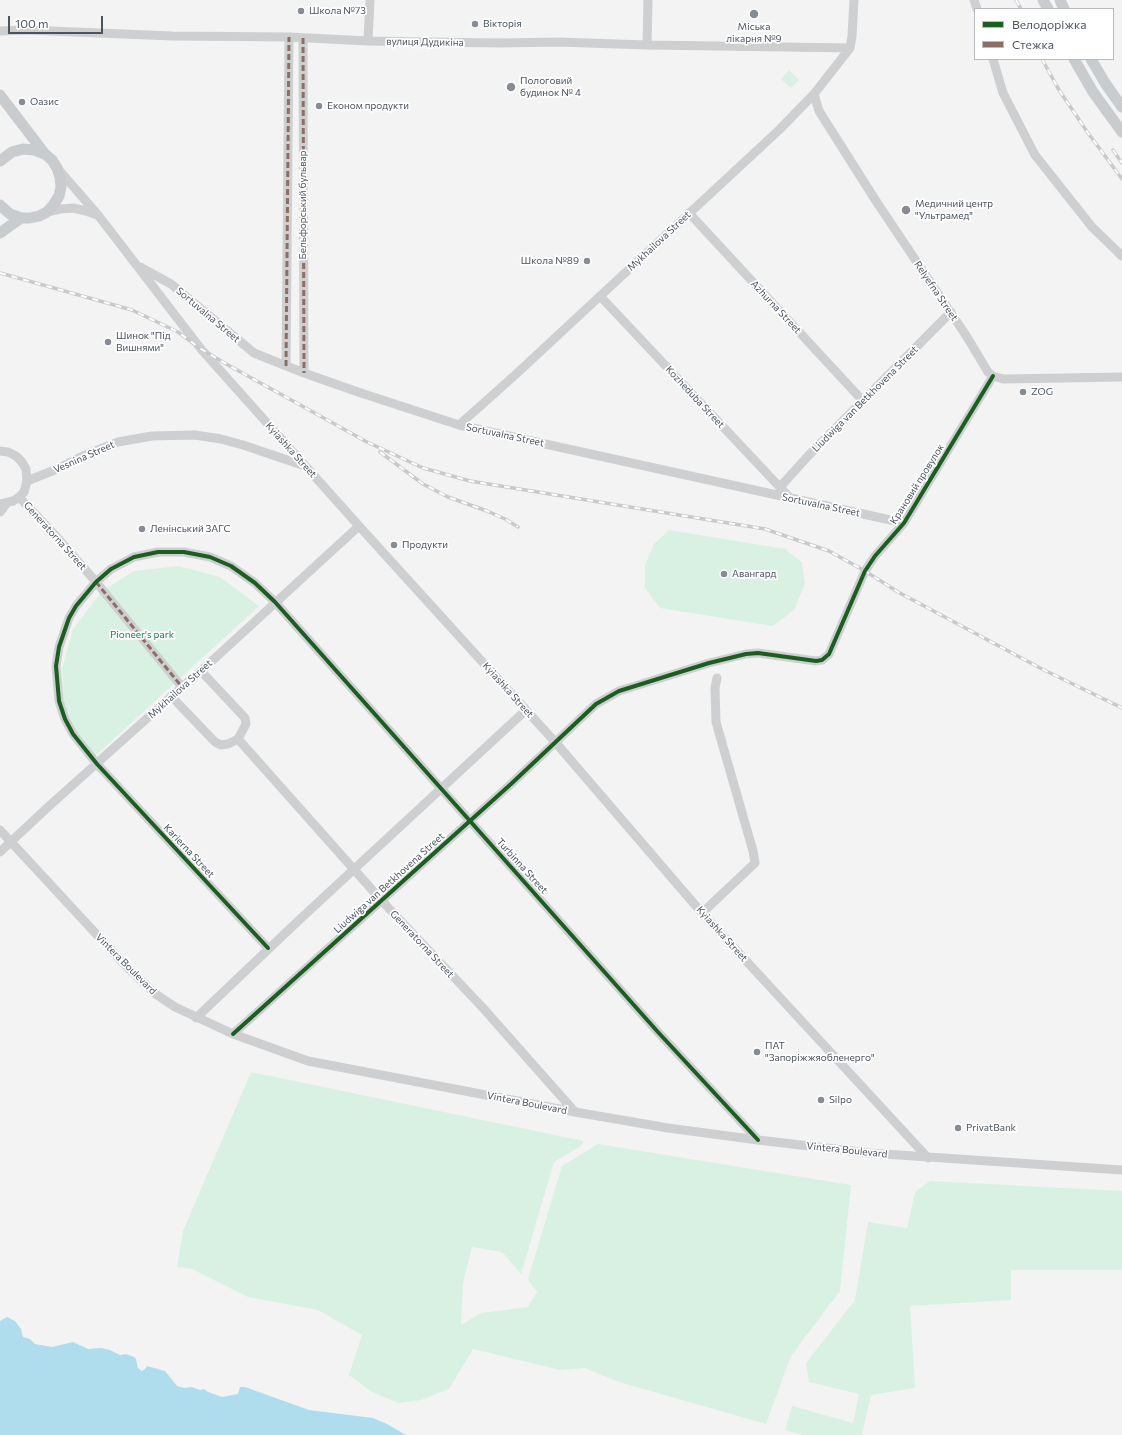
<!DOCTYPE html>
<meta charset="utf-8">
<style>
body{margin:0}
#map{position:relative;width:1122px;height:1435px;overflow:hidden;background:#f3f3f3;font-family:Commissioner,sans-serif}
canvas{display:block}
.legend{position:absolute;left:974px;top:8px;width:140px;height:52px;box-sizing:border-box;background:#fff;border:1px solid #b7bbbf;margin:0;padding:5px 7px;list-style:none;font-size:12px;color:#4a545f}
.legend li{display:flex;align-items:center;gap:8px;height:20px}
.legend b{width:20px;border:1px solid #b7bbbf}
.scale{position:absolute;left:8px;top:16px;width:95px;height:18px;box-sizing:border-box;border:2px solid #4a545f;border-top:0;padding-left:5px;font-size:12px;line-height:14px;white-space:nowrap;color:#4a545f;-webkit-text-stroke:3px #fff;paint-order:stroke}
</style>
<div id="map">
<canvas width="1122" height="1435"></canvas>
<ul class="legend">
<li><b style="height:5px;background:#1b5e20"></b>Велодоріжка</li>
<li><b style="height:5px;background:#8d6e63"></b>Стежка</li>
</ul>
<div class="scale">100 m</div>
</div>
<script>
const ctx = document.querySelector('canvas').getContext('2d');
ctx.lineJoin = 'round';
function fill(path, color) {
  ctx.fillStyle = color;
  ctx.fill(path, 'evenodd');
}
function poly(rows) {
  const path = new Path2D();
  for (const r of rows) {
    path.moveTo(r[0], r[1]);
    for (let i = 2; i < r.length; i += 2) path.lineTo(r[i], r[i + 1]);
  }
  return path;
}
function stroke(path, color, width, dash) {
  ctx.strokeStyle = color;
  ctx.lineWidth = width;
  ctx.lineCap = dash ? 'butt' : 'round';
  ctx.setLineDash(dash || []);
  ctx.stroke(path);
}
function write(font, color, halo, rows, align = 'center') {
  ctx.font = font + ' Commissioner,sans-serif';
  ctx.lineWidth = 3.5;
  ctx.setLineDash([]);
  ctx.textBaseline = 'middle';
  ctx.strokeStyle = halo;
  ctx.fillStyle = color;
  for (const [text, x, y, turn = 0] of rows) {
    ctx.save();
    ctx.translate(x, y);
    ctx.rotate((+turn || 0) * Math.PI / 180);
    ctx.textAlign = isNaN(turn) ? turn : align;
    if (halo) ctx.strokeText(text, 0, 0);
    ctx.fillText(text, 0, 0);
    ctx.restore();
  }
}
const green = poly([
 [789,70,799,80,791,88,781,79],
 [669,530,785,549,802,562,805,584,794,610,773,626,660,608,645,588,645,565,654,544],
 [179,566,220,577,259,606,94,757,76,735,63,701,62,668,73,629,102,591,134,571],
 [251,1072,584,1141,581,1146,554,1162,521,1274,502,1252,472,1247,463,1283,461,1325,481,1313,528,1307,537,1292,528,1279,562,1166,598,1144,851,1185,840,1291,791,1356,766,1424,619,1382,584,1368,560,1370,473,1349,449,1389,421,1400,398,1403,372,1392,349,1375,362,1335,318,1310,248,1297,192,1269,177,1267,183,1231],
 [930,1181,1122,1191,1122,1270,1011,1270,1011,1300,910,1306,915,1388,871,1395,862,1435,803,1435,785,1430,792,1406,853,1423,859,1394,809,1382,806,1363,855,1300,868,1222,907,1228,915,1192]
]);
const water = poly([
 [7,1317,15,1321,21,1329,23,1337,30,1339,35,1344,52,1347,73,1342,88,1349,101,1348,110,1350,120,1355,126,1354,134,1357,136,1359,138,1368,142,1371,145,1369,147,1366,165,1371,177,1386,184,1388,192,1387,200,1390,204,1389,208,1392,222,1397,238,1394,240,1387,245,1387,309,1410,373,1418,387,1424,406,1435,0,1435,0,1321]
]);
const minor = poly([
 [974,0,977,9],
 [0,31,27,30,172,36,289,37,368,41,499,43,558,42,647,45,850,48],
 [303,38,304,373],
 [368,41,370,0],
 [647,45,648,0],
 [993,59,1003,93,1035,155,1092,227,1122,256],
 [814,94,819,111,876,201,967,337,988,372,993,376,1003,379,1122,377],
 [58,169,98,215,201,349,359,526,556,743,702,913,928,1158],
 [47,212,60,209,73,208,86,211,97,215],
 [689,213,863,401],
 [140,267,171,284,254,353,304,373,358,392,459,425,904,523],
 [600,296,790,498],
 [286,366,289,37],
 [459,425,514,376,779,130,814,94,850,48,852,36,854,0],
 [0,451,8,452,16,456,22,462,26,469,27,481,24,492,19,497,13,501,0,504],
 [27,481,57,469,83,456,118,442,152,436,195,435,221,439,243,445,305,466],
 [780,487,809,455,951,312],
 [19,497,54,534,96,582,182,687],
 [0,512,6,504],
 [171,696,215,742,221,745,228,744,238,739,246,724,245,718,201,671],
 [238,739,382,901,483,1008,575,1112],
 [0,830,124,964,154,993,175,1007,233,1034,308,1061,575,1112,668,1128,758,1140,869,1153,1122,1170],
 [0,852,48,807,182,687,201,671,359,526],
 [702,913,755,863,753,851,716,722,715,688,717,678],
 [268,948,97,764,73,734,65,719,59,701,56,666,59,647,69,618,76,606,96,582,111,569,134,557,158,552,184,552,210,557,231,566,255,583,275,602,657,1031,758,1140],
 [196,1018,297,922,526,710],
 [233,1034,511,784,596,704,619,691,709,663,746,654,758,653,816,661,822,660,829,654,865,571,875,556,904,523,993,376]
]);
const major = poly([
 [1043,0,1048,9],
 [1060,0,1064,9],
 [1074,59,1093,92,1122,132],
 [1091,59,1105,83,1122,107],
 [0,95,45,154,52,160,57,168,60,177,61,187,59,196,54,204,47,212,39,216,30,218,21,218,10,214,0,205],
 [0,161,12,152,23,149,34,150,44,154],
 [0,233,21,218]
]);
const rail = poly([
 [1016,0,1021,9],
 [1042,59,1059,90,1088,133,1122,179],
 [1113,150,1122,163],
 [0,273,132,310,178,332,201,349,228,365,367,442,423,468,470,481,765,529,829,551,865,571,898,592,1042,669,1122,708],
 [380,452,423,484,448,497,487,511,505,519,518,527]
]);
const quiet = poly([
 [303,38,304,373],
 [286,366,289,37],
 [96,582,182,687]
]);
const cycleway = poly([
 [268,948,97,764,73,734,65,719,59,701,56,666,59,647,69,618,76,606,96,582,111,569,134,557,158,552,184,552,210,557,231,566,255,583,275,602,657,1031,758,1140],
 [233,1034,511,784,596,704,619,691,709,663,746,654,758,653,816,661,822,660,829,654,865,571,875,556,904,523,993,376]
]);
const markers = [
 [301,11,4,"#858c93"],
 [754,14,5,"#858c93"],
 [475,24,4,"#858c93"],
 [511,87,5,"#858c93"],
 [22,102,4,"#858c93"],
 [319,106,4,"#858c93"],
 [906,210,5,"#858c93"],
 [587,261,4,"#858c93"],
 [108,342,4,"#858c93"],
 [1023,392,4,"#858c93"],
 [142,529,4,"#858c93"],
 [394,545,4,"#858c93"],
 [724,574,4,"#858c93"],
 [757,1052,4,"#858c93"],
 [821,1100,4,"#858c93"],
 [958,1128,4,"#858c93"]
];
const poiNames = [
 ["Школа №73",309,11],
 ["Вікторія",483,24],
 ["Міська",754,27,"center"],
 ["лікарня №9",754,39,"center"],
 ["Пологовий",520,81],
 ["будинок № 4",520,93],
 ["Оазис",30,102],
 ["Економ продукти",327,106],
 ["Медичний центр",915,204],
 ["\"Ультрамед\"",915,216],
 ["Школа №89",579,261,"right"],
 ["Шинок \"Під",116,336],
 ["Вишнями\"",116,348],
 ["ZOG",1031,392],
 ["Ленінський ЗАГС",150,529],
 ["Продукти",402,545],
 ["Авангард",732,574],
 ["ПАТ",765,1046],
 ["\"Запоріжжяобленерго\"",765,1058],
 ["Silpo",829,1100],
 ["PrivatBank",966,1128]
];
const streetNames = [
 ["вулиця Дудикіна",425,42,1],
 ["Бельфорський бульвар",303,205,-90],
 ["Mykhailova Street",659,241,-43],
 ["Relyefna Street",936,291,56],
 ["Azhurna Street",776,307,47],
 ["Sortuvalna Street",208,315,40],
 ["Kozheduba Street",695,397,47],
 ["Liudwiga van Betkhovena Street",865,399,-45],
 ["Sortuvalna Street",505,435,12],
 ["Kyiashka Street",291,450,48],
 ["Vesnina Street",84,457,-24],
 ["Крановий провулок",917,484,-58],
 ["Sortuvalna Street",821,505,12],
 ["Generatorna Street",55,536,48],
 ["Mykhailova Street",180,689,-42],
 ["Kyiashka Street",508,690,48],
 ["Karierna Street",189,851,47],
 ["Turbinna Street",522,866,48],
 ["Liudwiga van Betkhovena Street",389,883,-42],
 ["Kyiashka Street",722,934,48],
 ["Generatorna Street",422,944,47],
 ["Vintera Boulevard",126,964,45],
 ["Vintera Boulevard",527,1103,11],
 ["Vintera Boulevard",847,1150,6]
];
const parkNames = [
 ["Pioneer's park",142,635]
];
fill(green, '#d9f1e3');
fill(water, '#b0dded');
stroke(minor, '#cdcfd1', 9);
stroke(major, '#c9cccf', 11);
stroke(rail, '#c8c9cb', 3.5);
stroke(rail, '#fff', 2, [6]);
stroke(quiet, '#8d6e63', 3, [6, 3]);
stroke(cycleway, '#1b5e20', 4);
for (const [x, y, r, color] of markers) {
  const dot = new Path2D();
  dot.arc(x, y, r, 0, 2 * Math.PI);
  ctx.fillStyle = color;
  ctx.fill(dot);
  stroke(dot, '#fff', 1.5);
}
write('10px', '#4a545f', '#fff', poiNames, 'left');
write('10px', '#4a545f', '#fff', streetNames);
write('10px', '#1c8052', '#fff', parkNames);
</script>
